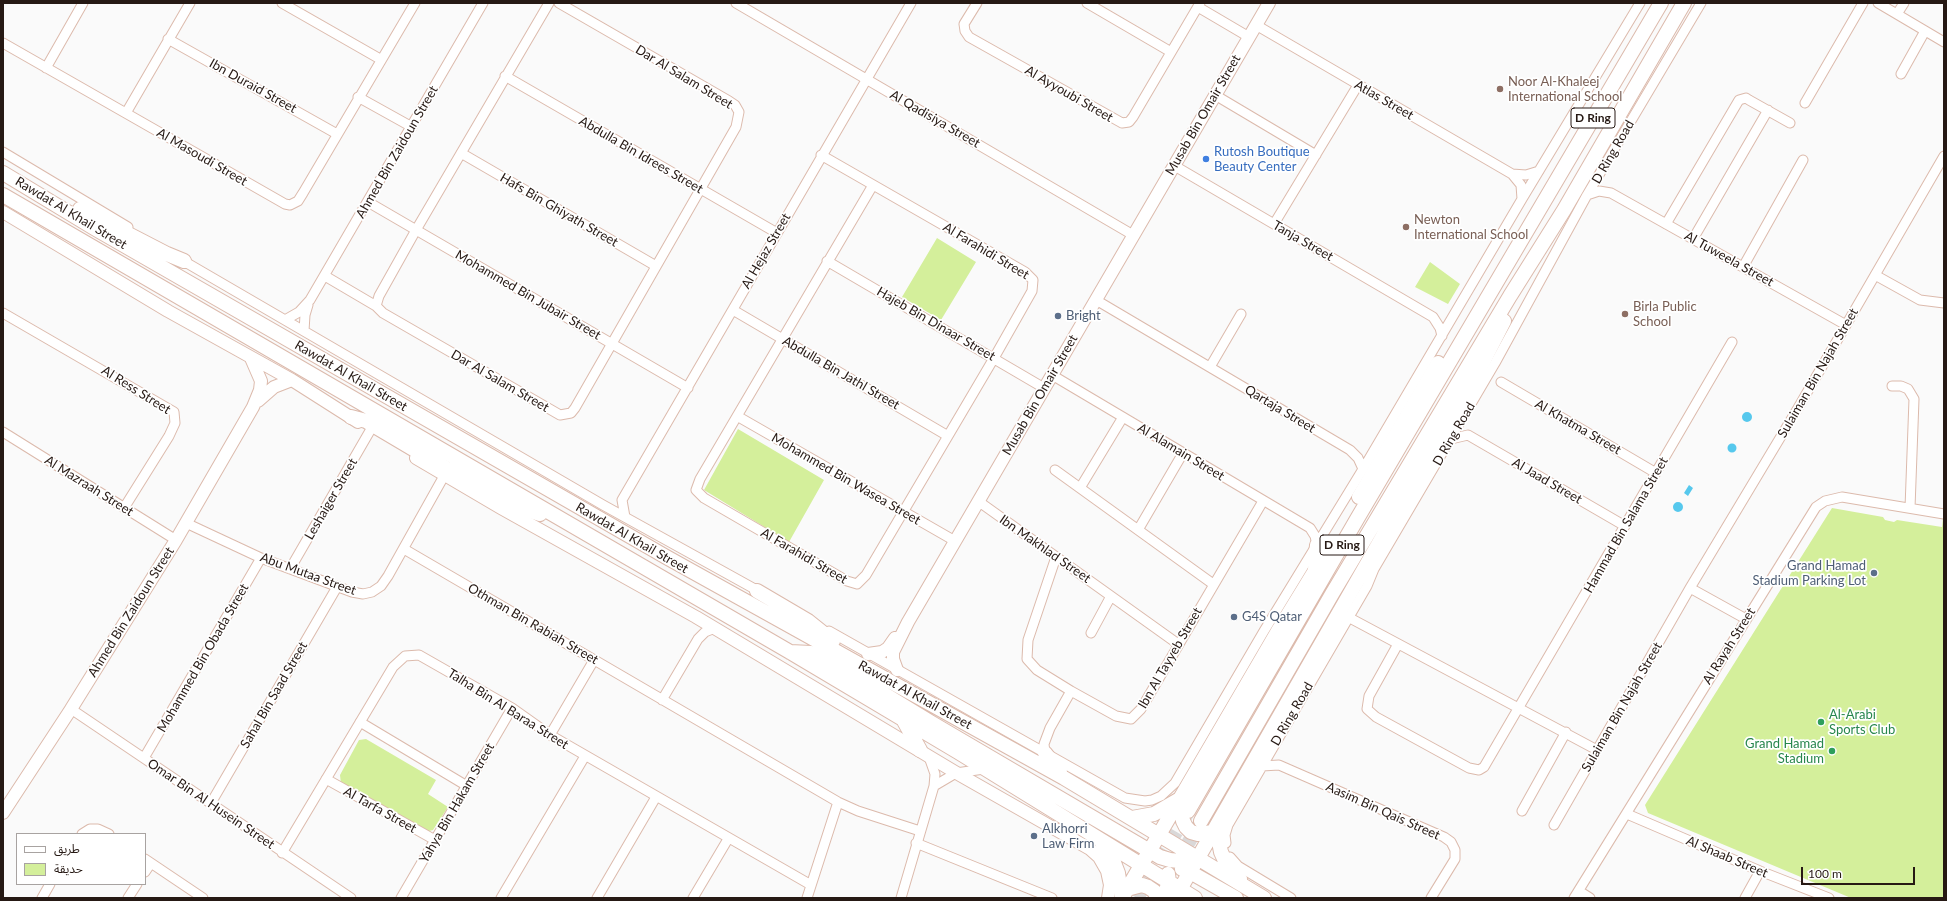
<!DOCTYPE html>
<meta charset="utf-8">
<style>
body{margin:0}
#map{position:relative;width:1947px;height:901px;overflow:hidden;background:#fafafa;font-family:Lato,"Noto Sans Arabic",sans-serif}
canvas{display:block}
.frame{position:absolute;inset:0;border:4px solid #261914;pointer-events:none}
.legend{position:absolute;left:16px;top:833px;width:130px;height:52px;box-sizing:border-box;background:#fff;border:1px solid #a8a3a1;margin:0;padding:5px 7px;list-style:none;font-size:12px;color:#261914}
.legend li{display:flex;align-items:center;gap:8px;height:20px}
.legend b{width:20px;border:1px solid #a8a3a1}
.scale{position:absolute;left:1801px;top:867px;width:114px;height:18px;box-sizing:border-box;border:2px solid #261914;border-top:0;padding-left:5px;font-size:12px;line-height:14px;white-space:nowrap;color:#261914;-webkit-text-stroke:3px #fff;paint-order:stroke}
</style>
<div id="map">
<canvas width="1947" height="901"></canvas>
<div class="frame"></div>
<ul class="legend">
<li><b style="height:5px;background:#fff"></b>طريق</li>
<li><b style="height:11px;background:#d4ef9b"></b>حديقة</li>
</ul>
<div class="scale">100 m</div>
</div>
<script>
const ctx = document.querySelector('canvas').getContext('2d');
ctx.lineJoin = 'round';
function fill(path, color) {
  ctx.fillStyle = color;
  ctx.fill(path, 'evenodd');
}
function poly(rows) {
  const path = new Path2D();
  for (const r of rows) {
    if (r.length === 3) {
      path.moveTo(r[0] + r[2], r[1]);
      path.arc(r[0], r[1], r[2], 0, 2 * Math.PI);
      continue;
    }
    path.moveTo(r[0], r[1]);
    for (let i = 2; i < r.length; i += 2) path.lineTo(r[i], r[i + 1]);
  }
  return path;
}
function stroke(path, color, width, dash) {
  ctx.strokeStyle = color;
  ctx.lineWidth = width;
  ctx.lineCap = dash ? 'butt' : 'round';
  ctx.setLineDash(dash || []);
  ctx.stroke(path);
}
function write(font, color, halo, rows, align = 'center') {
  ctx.font = font + ' Lato,sans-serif';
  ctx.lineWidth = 3.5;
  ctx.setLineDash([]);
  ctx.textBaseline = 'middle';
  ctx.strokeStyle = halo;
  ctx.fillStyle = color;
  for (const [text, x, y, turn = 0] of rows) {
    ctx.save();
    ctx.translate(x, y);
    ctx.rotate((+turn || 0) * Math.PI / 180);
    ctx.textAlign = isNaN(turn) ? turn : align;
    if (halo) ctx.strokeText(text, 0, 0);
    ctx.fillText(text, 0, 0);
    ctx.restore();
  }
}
const green = poly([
 [937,238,976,262,941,320,902,297],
 [1430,262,1460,284,1448,304,1415,287],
 [738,429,824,480,789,542,704,490],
 [1832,508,1883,517,1885,520,1894,522,1897,520,1942,527,1944,509,1944,898,1851,898,1648,813,1645,805],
 [366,739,436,780,428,794,448,807,433,830,425,832,341,784,340,775,359,740]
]);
const water = poly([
 [1747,417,5],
 [1732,448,4.5],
 [1689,485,1693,488,1688,496,1684,493],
 [1678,507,5]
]);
const primaryTunnel = poly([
 [1163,886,1200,823],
 [1137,898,1188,812]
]);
const street = poly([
 [282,3,380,59],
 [549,3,416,230,379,296,376,306,383,313,560,415,571,413,575,408,736,127,739,112,735,105,729,101,559,3],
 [736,3,1133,235],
 [977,3,964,24,965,31,969,37,1122,123,1129,122,1133,117,1200,3],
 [1087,3,1171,52],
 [1878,3,1944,42],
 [1198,7,1249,37],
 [1897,14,1904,3],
 [1256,25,1512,174,1521,185,1522,199],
 [168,39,337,134],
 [3,43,285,204,290,205,298,201,303,193,415,3],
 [46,68,83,3],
 [1901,74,1925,31],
 [505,76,777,233],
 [1215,95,1316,155],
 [358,97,412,127],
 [1805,103,1863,3],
 [126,113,190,3],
 [3,152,128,227],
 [461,153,656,266],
 [821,155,1025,272,1033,280,1032,291,994,358,866,575,857,584,847,581,704,498,696,490,700,479,873,185],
 [1173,165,1433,317,1440,328,1442,336],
 [1512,174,1526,175,1539,171],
 [1587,195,1599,191,1611,193,1846,325],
 [368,202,688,388],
 [1274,224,1358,85],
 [1666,224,1739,100,1746,98,1749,100,1790,123],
 [1693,239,1768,110],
 [180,259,603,505,762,593],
 [827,261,1044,388],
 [1743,267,1803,160],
 [1875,275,1920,300,1944,303],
 [325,276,376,306],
 [1096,300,1350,450,1358,458,1363,469],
 [733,310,948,436],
 [3,313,174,412,175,423,169,436,124,508],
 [285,320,299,312,310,300,483,3],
 [304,331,305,315,308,305],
 [1210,367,1241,314],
 [1052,375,1310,528,1315,536,1317,545],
 [1501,382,1656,473],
 [1892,386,1901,386,1908,389,1914,399,1910,508],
 [737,416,955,541],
 [3,432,176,540],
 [1451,439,1468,435,1625,526],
 [1055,470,1213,584],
 [1080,488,1123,417],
 [978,501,1178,644],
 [625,517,622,500,911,3],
 [186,523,261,558,352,592,363,594,372,592,381,586,388,576,444,476],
 [1138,530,1183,453],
 [404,549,838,802,858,811,920,831],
 [1056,557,1028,640,1027,659,1037,670,1071,691,1116,716,1131,719,1141,709,1263,501],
 [290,569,371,429],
 [1690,588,1746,619],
 [1348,617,1597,750],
 [829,631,1125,798,1145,801,1152,800,1161,796,1175,783,1264,631,1363,469,1522,199,1640,3],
 [1091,633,1111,596],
 [1398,644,1369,696,1367,709,1376,717,1469,768,1479,770,1484,767,1732,342],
 [662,700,698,639,705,632,715,628],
 [71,709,351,898],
 [360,722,467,786],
 [550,735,594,660],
 [1045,753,1044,744,1050,728,1071,691],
 [144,758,261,558],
 [1262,766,1279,765,1444,837,1451,842,1455,850,1455,859,1431,898],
 [326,779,435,840],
 [934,786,956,773,984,769],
 [211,803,337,587],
 [1522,811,1566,732],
 [1627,814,1760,871,1829,898],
 [1554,825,1690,588,1798,408,1944,156],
 [82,834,90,829,98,829,109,834],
 [916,843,1052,898],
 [1226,843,1225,835,1228,825,1367,586,1374,569,1495,363,1587,195,1701,3],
 [282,853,393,667,405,656,419,655,512,708,550,735,811,885],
 [1230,857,1238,866,1291,898],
 [145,859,203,898],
 [145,872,151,863],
 [1579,891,1590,898],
 [42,898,50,884],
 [128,898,137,884],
 [401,898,512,708],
 [501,898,585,756],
 [597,898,656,797],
 [693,898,728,839],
 [807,898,838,802],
 [901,898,934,786,935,774,929,757],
 [1574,898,1816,507,1825,501,1842,497,1944,514],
 [1745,898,1760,871]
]);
const secondary = poly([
 [3,212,168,311,292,380,358,422],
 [258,401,274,387,292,380],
 [416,458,501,508,696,617,960,775,1090,849,1099,857,1107,871,1110,885,1108,898],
 [868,654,882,652,888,648,895,638],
 [897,670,893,659,893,652,908,622,1269,3],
 [3,813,71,709,176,540,253,407,260,390,261,381,251,358]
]);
const primary = poly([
 [3,173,94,228,668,558,1064,778,1264,898],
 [3,195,790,652,958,752,1195,898],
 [80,209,167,254,184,261],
 [351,417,366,421,447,469,519,507,540,514],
 [1359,497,1438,363],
 [1315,569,1317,545],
 [757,591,808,621,833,641],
 [790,652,811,653,825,658,930,722,1160,857,1170,860,1179,861,1198,859],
 [904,721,920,750],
 [1045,753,1060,772],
 [1188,811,1357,519,1661,3],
 [1182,814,1183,821,1186,827,1191,832,1198,834,1213,832],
 [1132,818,1154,814,1178,800],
 [1201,821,1332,594,1510,296,1564,210,1684,3],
 [1220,823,1219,842,1221,852,1226,863,1240,879],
 [1102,843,1113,860,1118,873,1122,898],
 [1182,869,1190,872,1236,898],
 [1127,889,1142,885,1148,887,1154,891,1158,898],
 [1122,898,1278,631,1329,548],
 [1163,898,1169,882,1168,874],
 [1175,898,1483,362,1504,321]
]);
const markers = [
 [1500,89,4,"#8d6e63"],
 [1206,159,4,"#3f7fe0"],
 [1406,227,4,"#8d6e63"],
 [1625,314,4,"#8d6e63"],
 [1058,316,4,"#5c6f8a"],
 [1874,573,4,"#5c6f8a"],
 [1234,617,4,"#5c6f8a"],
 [1821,722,4,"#2e9e5b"],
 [1832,751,4,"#2e9e5b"],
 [1034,836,4,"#5c6f8a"]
];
const shields = [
 [1593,118,44],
 [1342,545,44]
];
const shieldNames = [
 ["D Ring",1593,118],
 ["D Ring",1342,545]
];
const streetNames = [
 ["Dar Al Salam Street",684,77,31],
 ["Ibn Duraid Street",253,86,29],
 ["Al Ayyoubi Street",1069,94,30],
 ["Atlas Street",1384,100,30],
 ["Musab Bin Omair Street",1203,115,-60],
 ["Al Qadisiya Street",935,119,30],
 ["Ahmed Bin Zaidoun Street",397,152,-60],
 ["D Ring Road",1613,152,-60],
 ["Abdulla Bin Idrees Street",641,155,30],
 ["Al Masoudi Street",202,157,30],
 ["Hafs Bin Ghiyath Street",559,210,30],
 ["Rawdat Al Khail Street",71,213,31],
 ["Tanja Street",1303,241,30],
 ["Al Hejaz Street",766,251,-60],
 ["Al Farahidi Street",986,251,31],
 ["Al Tuweela Street",1729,259,29],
 ["Mohammed Bin Jubair Street",528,295,30],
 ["Hajeb Bin Dinaar Street",936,324,30],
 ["Abdulla Bin Jathl Street",841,373,30],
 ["Sulaiman Bin Najah Street",1818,373,-60],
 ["Rawdat Al Khail Street",351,376,30],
 ["Dar Al Salam Street",500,381,30],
 ["Al Ress Street",136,390,32],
 ["Musab Bin Omair Street",1040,395,-60],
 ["Qartaja Street",1280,409,31],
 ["Al Khatma Street",1578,427,30],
 ["D Ring Road",1454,434,-60],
 ["Al Alamain Street",1181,452,31],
 ["Mohammed Bin Wasea Street",846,479,30],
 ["Al Jaad Street",1547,481,30],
 ["Al Mazraah Street",89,486,32],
 ["Leshaiger Street",331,499,-60],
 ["Hammad Bin Salama Street",1626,525,-60],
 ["Rawdat Al Khail Street",632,538,30],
 ["Ibn Makhlad Street",1045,549,35],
 ["Al Farahidi Street",804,556,30],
 ["Abu Mutaa Street",308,574,20],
 ["Ahmed Bin Zaidoun Street",131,612,-58],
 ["Othman Bin Rabiah Street",533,624,30],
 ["Al Rayah Street",1729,646,-58],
 ["Mohammed Bin Obada Street",203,658,-60],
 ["Ibn Al Tayyeb Street",1170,658,-60],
 ["Sahal Bin Saad Street",274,695,-60],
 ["Rawdat Al Khail Street",915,695,29],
 ["Sulaiman Bin Najah Street",1622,707,-60],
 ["Talha Bin Al Baraa Street",508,709,32],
 ["D Ring Road",1292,714,-60],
 ["Yahya Bin Hakam Street",457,803,-60],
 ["Omar Bin Al Husein Street",211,804,34],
 ["Al Tarfa Street",380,810,29],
 ["Aasim Bin Qais Street",1383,811,24],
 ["Al Shaab Street",1727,857,23]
];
const educationNames = [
 ["Noor Al-Khaleej",1508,82],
 ["International School",1508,97],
 ["Newton",1414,220],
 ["International School",1414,235],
 ["Birla Public",1633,307],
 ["School",1633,322]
];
const shopNames = [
 ["Rutosh Boutique",1214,152],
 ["Beauty Center",1214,167]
];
const serviceNames = [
 ["Bright",1066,316],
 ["Grand Hamad",1866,566,"right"],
 ["Stadium Parking Lot",1866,581,"right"],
 ["G4S Qatar",1242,617],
 ["Alkhorri",1042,829],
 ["Law Firm",1042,844]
];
const leisureNames = [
 ["Al-Arabi",1829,715],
 ["Sports Club",1829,730],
 ["Grand Hamad",1824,744,"right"],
 ["Stadium",1824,759,"right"]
];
fill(green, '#d4ef9b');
fill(water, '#56c8ed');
stroke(primaryTunnel, '#dad8d8', 14, [14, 7]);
stroke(street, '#dcbaac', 11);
stroke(secondary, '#dcbaac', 14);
stroke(primary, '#dcbaac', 16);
stroke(street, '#fff', 9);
stroke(secondary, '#fff', 12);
stroke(primary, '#fff', 14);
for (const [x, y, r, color] of markers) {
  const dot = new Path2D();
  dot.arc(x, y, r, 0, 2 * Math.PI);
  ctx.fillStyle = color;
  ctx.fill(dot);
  stroke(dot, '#fff', 1.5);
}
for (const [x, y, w] of shields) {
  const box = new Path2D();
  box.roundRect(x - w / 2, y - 10, w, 20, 3);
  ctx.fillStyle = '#fff';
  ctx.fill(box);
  stroke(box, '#261914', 1);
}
write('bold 12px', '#261914', null, shieldNames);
write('13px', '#261914', '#fff', streetNames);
write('13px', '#785e54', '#fff', educationNames, 'left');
write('13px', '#366cbe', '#fff', shopNames, 'left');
write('13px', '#4e5e75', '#fff', serviceNames, 'left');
write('13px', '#27864d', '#fff', leisureNames, 'left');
</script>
